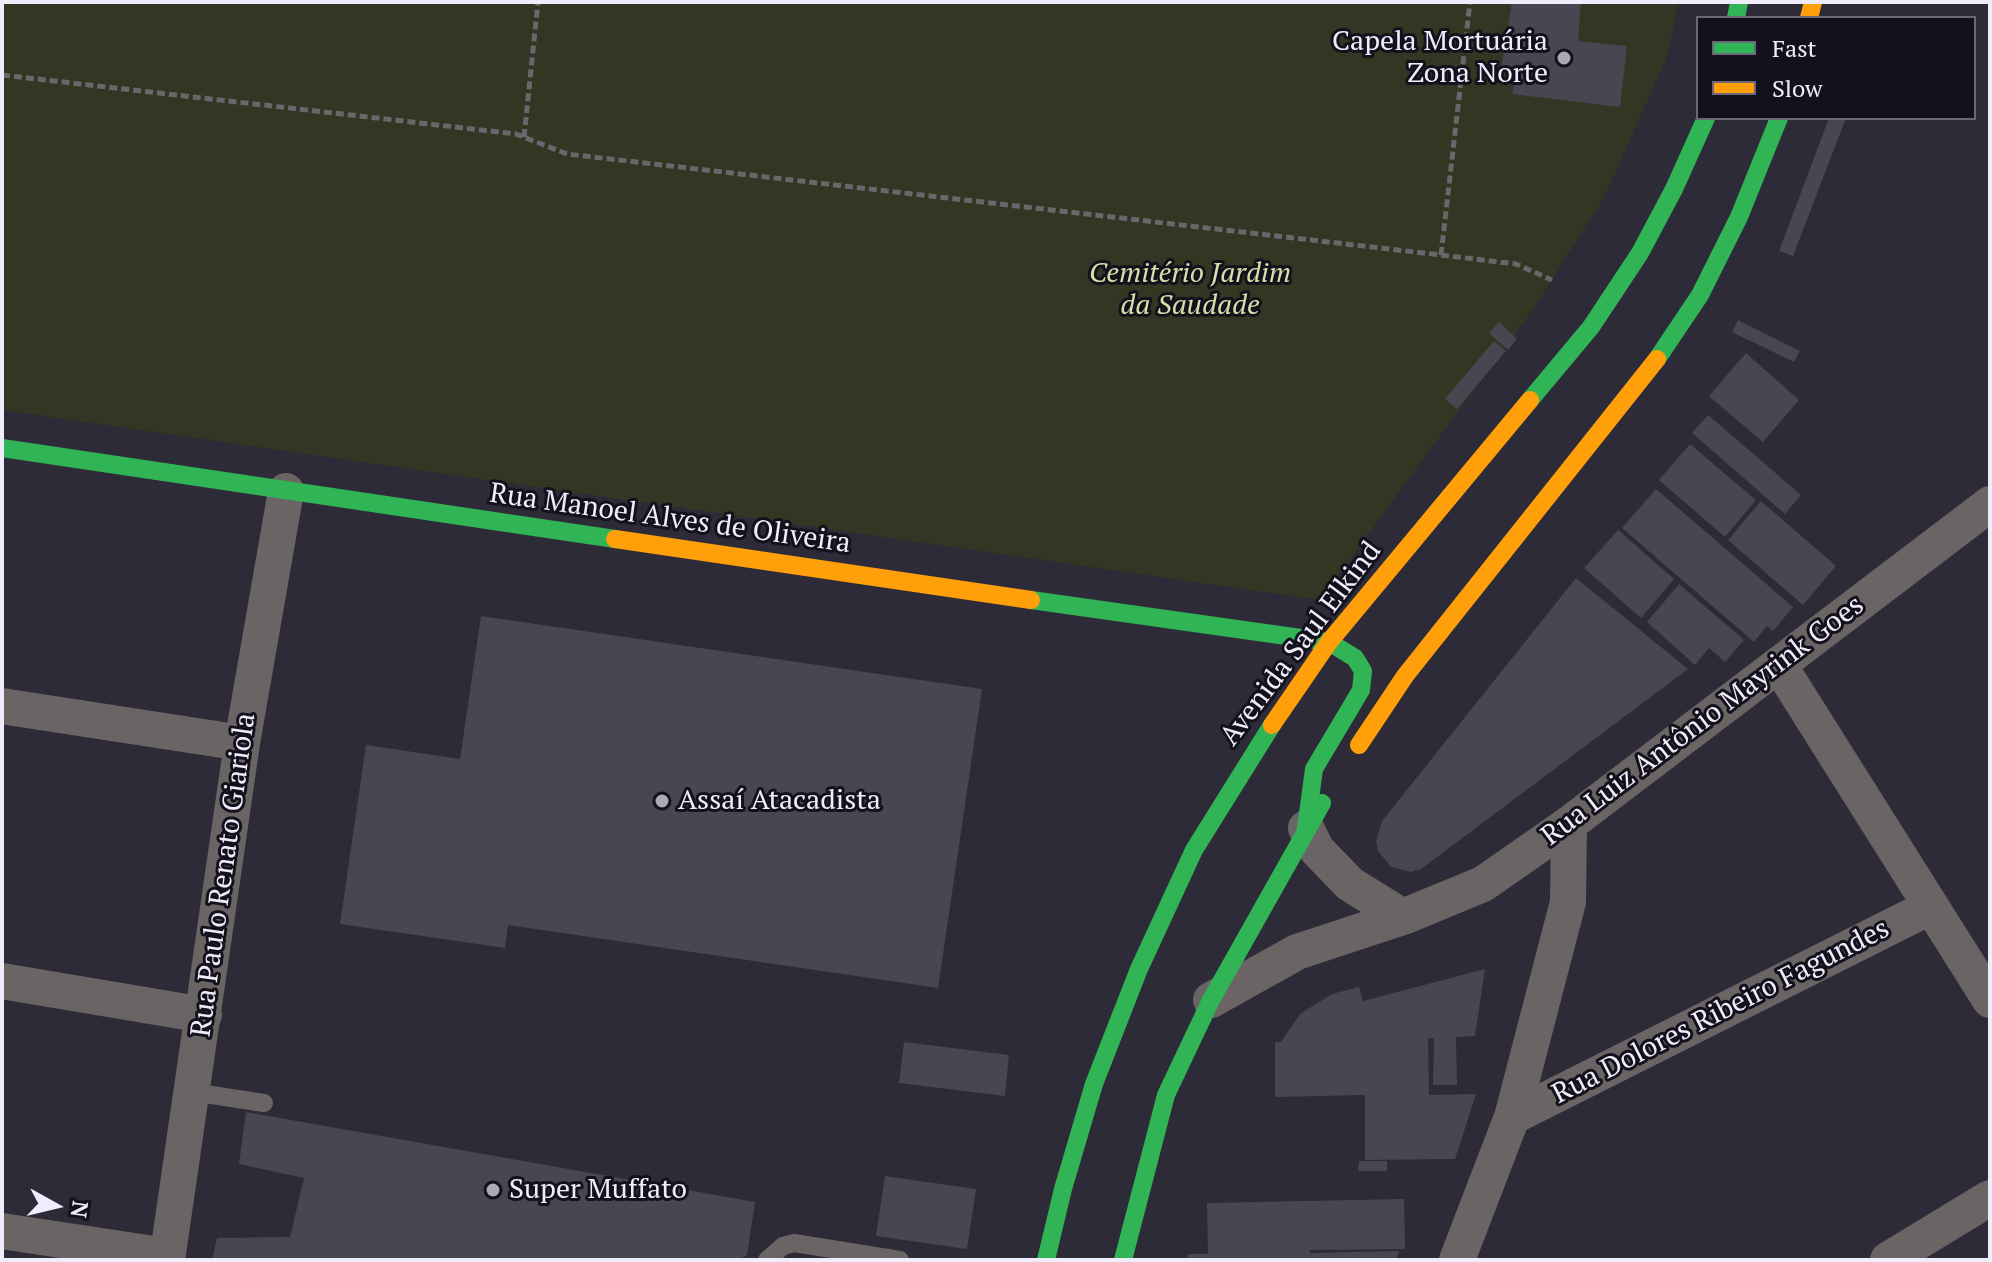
<!DOCTYPE html>
<meta charset="utf-8">
<style>
body{margin:0}
#map{position:relative;width:1992px;height:1262px;overflow:hidden;background:#2e2b38;font-family:"PT Serif",serif}
canvas{display:block}
.frame{position:absolute;inset:0;border:4px solid #efecfc;pointer-events:none}
.legend{position:absolute;left:1696px;top:16px;width:280px;height:104px;box-sizing:border-box;background:#13111b;border:2px solid #6b6975;margin:0;padding:10px 14px;list-style:none;font-size:24px;color:#efecfc}
.legend li{display:flex;align-items:center;gap:16px;height:40px}
.legend b{width:40px;border:2px solid #6b6975}
.north{position:absolute;left:16px;top:1166px;width:80px;height:80px;-webkit-text-stroke:6px #13111b;paint-order:stroke;rotate:98deg;font-size:22px;font-weight:700;line-height:32px;text-align:center;color:#efecfc}
.north::after{content:'';display:block;margin:auto;width:28px;height:36px;background:#efecfc;clip-path:polygon(50% 0,100% 100%,50% 72%,0 100%)}
</style>
<div id="map">
<canvas width="1992" height="1262"></canvas>
<div class="frame"></div>
<ul class="legend">
<li><b style="height:10px;background:#30b455"></b>Fast</li>
<li><b style="height:10px;background:#ff9f0a"></b>Slow</li>
</ul>
<div class="north">N</div>
</div>
<script>
const ctx = document.querySelector('canvas').getContext('2d');
ctx.lineJoin = 'round';
function fill(path, color) {
  ctx.fillStyle = color;
  ctx.fill(path, 'evenodd');
}
function poly(rows) {
  const path = new Path2D();
  for (const r of rows) {
    path.moveTo(r[0], r[1]);
    for (let i = 2; i < r.length; i += 2) path.lineTo(r[i], r[i + 1]);
  }
  return path;
}
function stroke(path, color, width, dash) {
  ctx.strokeStyle = color;
  ctx.lineWidth = width;
  ctx.lineCap = dash ? 'butt' : 'round';
  ctx.setLineDash(dash || []);
  ctx.stroke(path);
}
function write(font, color, halo, rows, align = 'center') {
  ctx.font = font + ' "PT Serif",serif';
  ctx.lineWidth = 6;
  ctx.setLineDash([]);
  ctx.textBaseline = 'middle';
  ctx.strokeStyle = halo;
  ctx.fillStyle = color;
  for (const [text, x, y, turn = 0] of rows) {
    ctx.save();
    ctx.translate(x, y);
    ctx.rotate((+turn || 0) * Math.PI / 180);
    ctx.textAlign = isNaN(turn) ? turn : align;
    if (halo) ctx.strokeText(text, 0, 0);
    ctx.fillText(text, 0, 0);
    ctx.restore();
  }
}
const green = poly([
 [2,2,1679,2,1667,57,1604,198,1531,312,1320,600,2,410]
]);
const building = poly([
 [1512,2,1581,2,1578,41,1627,46,1620,107,1512,94,1516,74,1501,70],
 [1829,118,1846,118,1793,256,1779,251],
 [1738,320,1800,351,1794,362,1732,332],
 [1499,322,1517,339,1508,350,1489,333],
 [1494,341,1506,351,1457,409,1445,399],
 [1746,353,1799,400,1763,442,1709,396],
 [1708,415,1801,495,1785,514,1692,433],
 [1690,444,1756,500,1725,537,1659,480],
 [1656,489,1793,607,1773,631,1767,626,1754,642,1622,528],
 [1761,501,1836,566,1803,605,1728,540],
 [1618,530,1674,579,1641,618,1584,568],
 [1576,578,1688,669,1421,869,1411,872,1391,867,1378,851,1376,841,1382,821],
 [1679,584,1744,640,1725,662,1709,648,1695,665,1647,622],
 [481,616,982,689,938,988,508,925,505,948,340,924,366,745,460,759],
 [1485,969,1475,1036,1456,1037,1457,1085,1433,1085,1434,1038,1428,1038,1429,1095,1476,1094,1455,1159,1365,1160,1365,1095,1275,1097,1275,1042,1281,1042,1300,1014,1332,994,1359,987,1363,1001],
 [904,1042,1009,1055,1005,1096,899,1083],
 [246,1112,755,1202,747,1255,738,1260,212,1260,217,1238,290,1237,304,1178,239,1164],
 [1359,1161,1387,1161,1387,1171,1358,1171],
 [885,1176,976,1189,967,1249,876,1236],
 [1404,1199,1405,1249,1310,1250,1310,1253,1399,1251,1396,1260,1187,1260,1188,1254,1208,1254,1207,1203]
]);
const path = poly([
 [2,75,516,134,567,154,1441,255,1470,2],
 [524,137,538,2],
 [1441,255,1516,264,1552,280]
]);
const lane = poly([
 [192,1092,264,1103],
 [767,1260,783,1246,794,1243,900,1260]
]);
const street = poly([
 [1779,665,1990,1000],
 [2,706,242,743],
 [1306,828,1317,850,1350,884,1403,917],
 [2,981,204,1015],
 [1211,1000,1297,952,1403,917,1483,884,1569,824,1990,504],
 [1512,1117,1930,907],
 [2,1231,167,1256],
 [167,1260,242,743,286,491],
 [1457,1260,1512,1117,1568,902,1569,824],
 [1888,1260,1990,1198]
]);
const fast = poly([
 [1736,18,1739,2],
 [1657,359,1700,295,1739,217,1779,118],
 [1530,400,1591,327,1640,253,1674,189,1706,118],
 [2,448,615,539],
 [1031,600,1329,642,1355,658,1363,671,1361,690,1314,769,1306,828],
 [1046,1260,1063,1189,1094,1084,1139,969,1194,850,1272,725],
 [1123,1260,1166,1095,1211,1000,1322,803]
]);
const slow = poly([
 [1809,18,1813,2],
 [615,539,1031,600],
 [1272,725,1329,642,1530,400],
 [1359,745,1405,676,1657,359]
]);
const markers = [
 [1564,58,8,"#aba8b7"],
 [662,801,8,"#aba8b7"],
 [493,1190,8,"#aba8b7"]
];
const poiNames = [
 ["Capela Mortuária",1548,42,"right"],
 ["Zona Norte",1548,74,"right"],
 ["Assaí Atacadista",678,801],
 ["Super Muffato",509,1190]
];
const parkNames = [
 ["Cemitério Jardim",1190,274],
 ["da Saudade",1190,306]
];
const streetNames = [
 ["Rua Manoel Alves de Oliveira",670,519,8],
 ["Avenida Saul Elkind",1301,644,-53],
 ["Rua Luiz Antônio Mayrink Goes",1703,721,-37],
 ["Rua Paulo Renato Giariola",224,875,-82],
 ["Rua Dolores Ribeiro Fagundes",1721,1012,-27]
];
fill(green, '#333623');
fill(building, '#484650');
stroke(path, '#6a666b', 5, [8, 4]);
stroke(lane, '#6a6465', 18);
stroke(street, '#6a6465', 36);
stroke(fast, '#30b455', 18);
stroke(slow, '#ff9f0a', 18);
for (const [x, y, r, color] of markers) {
  const dot = new Path2D();
  dot.arc(x, y, r, 0, 2 * Math.PI);
  ctx.fillStyle = color;
  ctx.fill(dot);
  stroke(dot, '#13111b', 3);
}
write('28px', '#efecfc', '#13111b', poiNames, 'left');
write('italic 28px', '#d6dfa7', '#13111b', parkNames);
write('28px', '#efecfc', '#13111b', streetNames);
</script>
